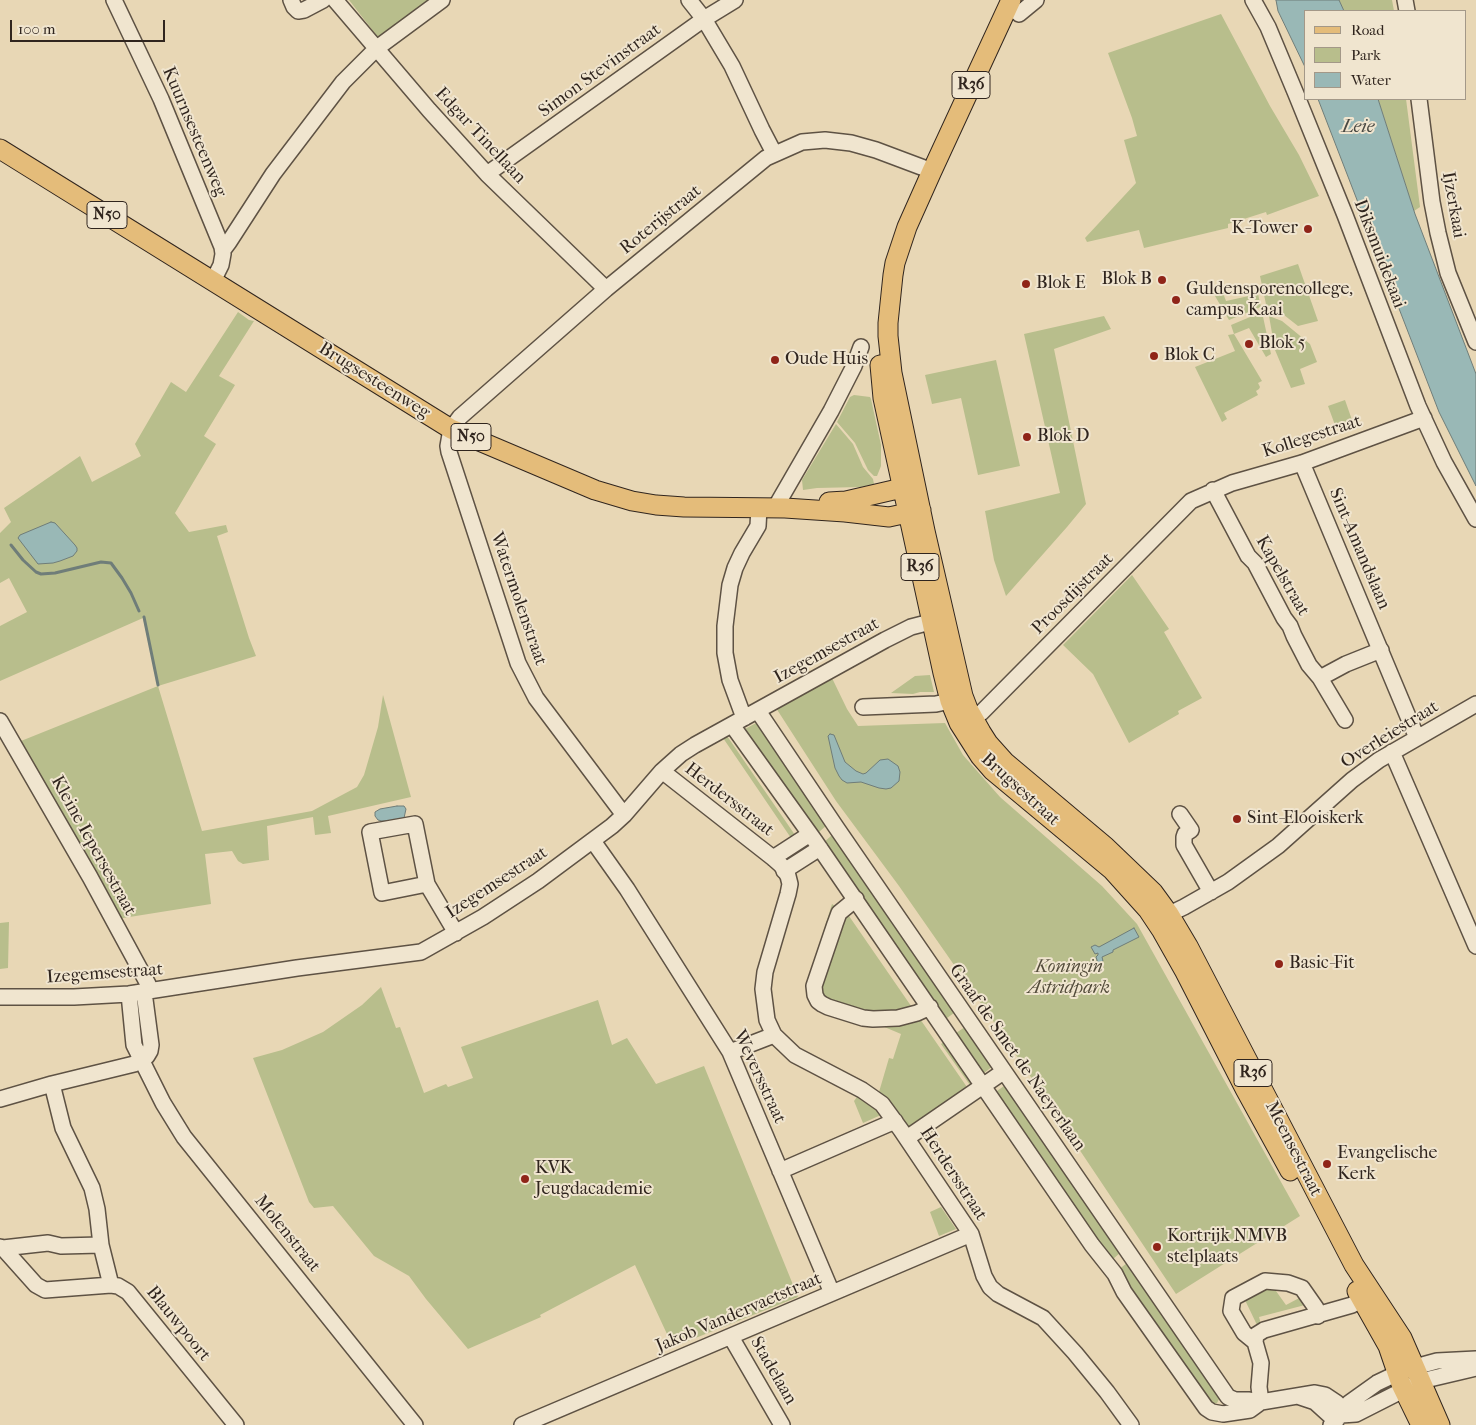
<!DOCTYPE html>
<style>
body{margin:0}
#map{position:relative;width:1476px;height:1425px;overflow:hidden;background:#e8d7b5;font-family:"IM FELL French Canon",serif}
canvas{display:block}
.legend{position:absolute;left:1304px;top:10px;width:162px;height:90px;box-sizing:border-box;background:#f0e5cf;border:1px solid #a39888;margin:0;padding:6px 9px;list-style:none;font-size:15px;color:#30251e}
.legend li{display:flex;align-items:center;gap:10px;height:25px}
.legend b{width:25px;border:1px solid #a39888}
.scale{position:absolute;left:10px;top:20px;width:155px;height:22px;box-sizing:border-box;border:2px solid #30251e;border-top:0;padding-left:6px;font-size:15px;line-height:18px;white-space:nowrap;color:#30251e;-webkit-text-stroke:4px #f0e5cf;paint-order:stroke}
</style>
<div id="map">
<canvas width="1476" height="1425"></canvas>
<ul class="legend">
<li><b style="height:6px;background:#e4bc7a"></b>Road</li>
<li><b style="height:14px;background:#b8be8c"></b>Park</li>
<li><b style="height:14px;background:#99b8b6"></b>Water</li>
</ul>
<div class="scale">100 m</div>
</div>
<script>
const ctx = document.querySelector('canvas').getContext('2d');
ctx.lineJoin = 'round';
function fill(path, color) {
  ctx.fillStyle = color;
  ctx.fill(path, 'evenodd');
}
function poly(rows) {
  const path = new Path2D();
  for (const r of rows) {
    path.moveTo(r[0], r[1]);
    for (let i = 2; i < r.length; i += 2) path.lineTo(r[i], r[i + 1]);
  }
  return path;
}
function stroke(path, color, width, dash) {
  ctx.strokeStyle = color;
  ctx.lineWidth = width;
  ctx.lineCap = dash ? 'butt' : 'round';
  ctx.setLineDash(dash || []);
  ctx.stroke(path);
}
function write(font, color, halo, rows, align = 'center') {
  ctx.font = font + ' "IM FELL French Canon",serif';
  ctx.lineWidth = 4;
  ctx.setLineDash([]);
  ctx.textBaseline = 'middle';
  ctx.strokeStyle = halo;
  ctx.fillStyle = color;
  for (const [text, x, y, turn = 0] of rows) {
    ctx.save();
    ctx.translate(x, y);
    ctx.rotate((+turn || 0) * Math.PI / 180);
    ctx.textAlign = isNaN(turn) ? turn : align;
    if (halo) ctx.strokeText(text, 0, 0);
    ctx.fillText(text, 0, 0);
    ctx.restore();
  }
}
const green = poly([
 [349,0,433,0,380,37,377,36],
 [1339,0,1392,0,1394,11,1344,11],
 [1221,14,1270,106,1299,155,1319,196,1267,215,1266,212,1228,224,1228,228,1144,248,1139,230,1087,242,1085,238,1136,183,1124,140,1137,136,1132,118,1108,53],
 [1378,99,1406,99,1420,207,1414,211],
 [1298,264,1318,321,1298,326,1284,315,1267,309,1260,276],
 [1223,293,1226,301,1258,294,1261,307,1229,320,1215,296],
 [238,312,249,320,254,321,219,376,235,385,204,436,216,444,175,513,189,532,226,525,228,532,217,536,249,638,256,656,158,686,202,831,312,811,357,787,364,775,369,758,378,727,383,695,411,797,328,816,331,833,315,835,313,817,267,826,269,860,243,864,238,861,232,851,205,854,211,904,117,919,16,743,158,686,143,618,0,681,0,626,27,612,9,578,0,583,0,533,11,522,4,508,80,456,92,482,141,456,135,444,171,382,186,392],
 [55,523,73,556,53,563],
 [1262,312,1271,354,1266,357,1249,328,1234,334,1262,381,1258,383,1260,387,1259,389,1256,391,1258,395,1224,413,1227,419,1222,422,1195,367,1235,351,1228,335,1234,334,1231,325],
 [1104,316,1111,329,1054,349,1086,504,1067,527,1006,596,994,560,985,511,1060,493,1024,334],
 [1269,316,1282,321,1310,344,1317,362,1300,369,1305,384,1291,388,1275,350],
 [996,360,1020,466,978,475,961,398,932,404,925,375],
 [854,395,870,397,871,399,881,445,881,466,877,476,874,476,868,470,855,443,837,422,850,397],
 [1345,400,1352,420,1335,425,1328,406],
 [836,424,853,444,863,467,873,479,874,484,861,487,817,488,803,490,802,480],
 [1132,575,1169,629,1164,632,1202,698,1178,711,1179,714,1129,743,1093,674,1063,645],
 [930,675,934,692,920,692,913,694,891,693,915,676],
 [832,678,847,709,858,726,945,723,963,755,1000,797,1102,886,1137,924,1300,1216,1176,1294,998,1028,899,886,836,801,776,708],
 [760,721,827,825,819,832,816,832,743,730],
 [725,733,795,835,791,838,721,735],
 [836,835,958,1010,943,1021,823,843,831,836],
 [832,904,849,916,969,1090,909,1129,895,1109,879,1092,889,1058,893,1059,901,1034,856,1015,811,992,807,983],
 [9,922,8,968,0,969,0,923],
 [381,987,396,1028,400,1027,424,1093,446,1084,448,1087,473,1078,461,1047,598,1000,612,1045,627,1038,656,1084,704,1066,798,1297,673,1347,635,1265,540,1315,541,1317,468,1349,426,1299,409,1276,374,1256,333,1206,314,1208,309,1202,253,1058,282,1050,323,1032,362,1005],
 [968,1025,993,1066,984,1073,982,1073,953,1035],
 [948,1039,974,1078,972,1088,941,1044],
 [1008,1083,1120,1253,1113,1259,1110,1259,993,1094],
 [857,1097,863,1099,873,1106,881,1115,863,1123,854,1101],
 [941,1207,956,1229,939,1236,930,1212],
 [1127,1263,1220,1397,1217,1403,1210,1404,1118,1270],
 [1271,1283,1281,1286,1276,1291,1286,1305,1303,1296,1309,1310,1307,1311,1305,1305,1259,1317,1261,1324,1257,1325,1245,1300,1240,1302,1239,1307,1251,1329,1248,1331,1234,1303]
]);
const water = poly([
 [1276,0,1339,0,1344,11,1305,11,1305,67,1278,11,1276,0],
 [1318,99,1378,99,1415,214,1476,374,1476,486,1439,412,1318,99],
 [51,522,55,523,75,545,77,548,77,551,73,556,60,561,53,563,38,564,18,538,20,535,51,522],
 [830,734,834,735,845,762,856,771,863,774,866,773,880,760,888,759,898,766,900,772,899,781,891,788,886,789,879,788,861,782,847,783,842,780,839,776,835,768,828,736,830,734],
 [397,806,404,806,406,809,404,818,399,820,382,821,378,820,375,816,375,812,380,809,397,806],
 [1134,928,1139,937,1113,950,1113,952,1102,957,1103,961,1098,963,1096,957,1098,955,1098,953,1095,954,1091,947,1095,945,1099,947,1134,928]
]);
const stream = poly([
 [11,545,23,560,36,572,41,574,55,573,101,562,111,563,122,578,131,593,139,611],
 [144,617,158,685]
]);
const minor = poly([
 [114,0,161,99,222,247,223,254,221,265,213,281],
 [291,0,294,7,298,11,304,10,323,0],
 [335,0,429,110,487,174,606,289],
 [689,0,704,19,732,66,762,130,774,153],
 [1253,0,1268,27,1296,94,1345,215,1418,406,1444,462,1476,519],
 [1405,0,1407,11],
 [1019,14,1036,0],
 [1419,99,1432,202,1438,233,1448,273,1476,342],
 [487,174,704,19,735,0],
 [223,250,229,242,273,174,343,82,377,48,442,0],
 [1302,463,1417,738],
 [1213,490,1248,556,1255,563,1284,618,1290,626,1294,636,1309,665,1320,678],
 [775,508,831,411,854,366,861,347],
 [863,707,936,704,950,701,960,698],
 [758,711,836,827,1228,1397,1235,1400,1248,1400,1261,1402,1315,1393,1325,1395,1337,1403,1341,1415],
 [744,718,730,680,725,653,725,626,730,585,735,568,742,553,758,526,759,508],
 [1345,720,1320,678,1346,664,1381,650],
 [0,721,90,877,148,984,149,991],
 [963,721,972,716,981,713,1191,501,1232,483,1302,463,1424,418],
 [732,725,815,841,1092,1245,1115,1274,1124,1292,1206,1408,1212,1412,1223,1414,1250,1410,1261,1402],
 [1392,752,1476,946],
 [662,771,773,858,781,865,788,876,790,884,788,894,765,972,763,989,767,1020,774,1035,795,1055,862,1090,882,1104,901,1130,971,1234,984,1276,990,1287,998,1294,1043,1318,1075,1353,1107,1392,1131,1425],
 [1180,814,1191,830,1185,834,1184,837,1184,845,1211,892],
 [624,815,536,698,518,663,449,452,448,446,451,429,460,417,606,289,766,158,802,142,825,140,851,143,876,150,932,171],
 [593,841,627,889,730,1052,832,1293],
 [773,858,810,834],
 [784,871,820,848],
 [427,884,382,893,370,832,415,824,427,884,456,933],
 [856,899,839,913,835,924,814,986,815,995,818,1001,822,1004,828,1007,863,1018,873,1019,898,1018,917,1013,930,1007],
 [1159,919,1184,907,1228,882,1278,846,1352,780,1379,760,1476,704],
 [129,994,134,1045,163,1103,184,1137,415,1425],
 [0,997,74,997,129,994,297,968,421,952,483,917,538,881,612,826,624,815,662,771,681,754,695,745,885,640,911,627,942,619],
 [730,1052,774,1035],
 [52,1084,63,1128,92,1188,97,1209,101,1245],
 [0,1099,52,1084,134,1064,147,1056,150,1051,151,1045,144,992],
 [907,1138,1003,1072],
 [780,1171,895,1121],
 [0,1247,3,1248,36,1285,45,1290,111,1285,118,1286,128,1292,236,1425],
 [3,1248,48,1243,61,1246,101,1245,111,1285],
 [731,1337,782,1425],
 [1255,1342,1244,1333,1231,1311,1233,1298,1265,1281,1288,1283,1302,1288,1316,1308,1318,1316],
 [1300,1397,1315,1402,1336,1421],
 [1261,1402,1259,1387,1261,1363,1255,1342,1256,1335,1264,1330,1352,1305,1361,1299],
 [1341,1415,1356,1414,1421,1381,1476,1368],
 [522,1425,971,1234],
 [1331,1425,1341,1415,1349,1403,1377,1383,1398,1373,1415,1367,1437,1361,1476,1359]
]);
const major = poly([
 [1011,0,932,171,907,227,895,263,893,275,888,323,888,336,892,373,925,531,963,696,968,709,981,732,988,743,1005,762,1106,847,1153,892,1169,914,1188,946,1354,1265,1402,1338,1440,1425],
 [0,149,451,429,595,490,632,501,656,505,684,507,785,508,845,512,889,517,921,510],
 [880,365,883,398,943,673,950,701,959,723,980,756,993,771,1112,870,1148,910,1162,931,1184,970,1245,1089,1290,1171],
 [829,502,846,501,915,485],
 [1357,1291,1388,1346,1401,1384,1421,1425]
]);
const markers = [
 [1308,229,5,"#8f2418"],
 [1162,280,5,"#8f2418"],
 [1026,284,5,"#8f2418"],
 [1176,300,5,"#8f2418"],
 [1249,344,5,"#8f2418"],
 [1154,356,5,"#8f2418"],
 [775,360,5,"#8f2418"],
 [1027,437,5,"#8f2418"],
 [1237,819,5,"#8f2418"],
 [1279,964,5,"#8f2418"],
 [1327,1164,5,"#8f2418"],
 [525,1179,5,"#8f2418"],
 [1157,1247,5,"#8f2418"]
];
const shields = [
 [971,85,38],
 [107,215,40],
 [471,437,40],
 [920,567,38],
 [1253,1073,38]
];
const shieldNames = [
 ["R36",971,85],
 ["N50",107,215],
 ["N50",471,437],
 ["R36",920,567],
 ["R36",1253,1073]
];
const streetNames = [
 ["Simon Stevinstraat",600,71,-36],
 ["Kuurnsesteenweg",194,132,67],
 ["Edgar Tinellaan",480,136,47],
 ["Ijzerkaai",1453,205,80],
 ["Roterijstraat",661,220,-39],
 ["Diksmuidekaai",1379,254,69],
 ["Brugsesteenweg",374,381,32],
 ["Kollegestraat",1312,437,-18],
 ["Sint-Amandslaan",1359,549,67],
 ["Kapelstraat",1282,576,60],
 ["Proosdijstraat",1073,594,-45],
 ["Watermolenstraat",518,599,71],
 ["Izegemsestraat",827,651,-29],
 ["Overleiestraat",1390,735,-32],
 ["Brugsestraat",1020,790,42],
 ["Herdersstraat",729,800,38],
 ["Kleine Iepersestraat",93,846,61],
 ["Izegemsestraat",497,883,-33],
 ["Izegemsestraat",105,974,-4],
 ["Graaf de Smet de Naeyerlaan",1017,1058,55],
 ["Weversstraat",759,1077,65],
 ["Meensestraat",1293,1149,63],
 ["Herdersstraat",953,1174,57],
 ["Molenstraat",287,1234,51],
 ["Jakob Vandervaetstraat",739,1313,-23],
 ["Blauwpoort",178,1324,51],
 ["Stadelaan",773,1371,60]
];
const poiNames = [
 ["K-Tower",1298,229,"right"],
 ["Blok B",1152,280,"right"],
 ["Blok E",1036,284],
 ["Guldensporencollege,",1186,290],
 ["campus Kaai",1186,311],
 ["Blok 5",1259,344],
 ["Blok C",1164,356],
 ["Oude Huis",785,360],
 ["Blok D",1037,437],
 ["Sint-Elooiskerk",1247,819],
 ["Basic-Fit",1289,964],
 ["Evangelische",1337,1154],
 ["Kerk",1337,1175],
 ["KVK",535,1169],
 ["Jeugdacademie",535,1190],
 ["Kortrijk NMVB",1167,1237],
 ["stelplaats",1167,1258]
];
const parkNames = [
 ["Koningin",1069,968],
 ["Astridpark",1069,989]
];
const waterNames = [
 ["Leie",1358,127]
];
fill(green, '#b8be8c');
fill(water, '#99b8b6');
stroke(water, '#6f7d79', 1);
stroke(stream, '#6f7d79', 3);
stroke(minor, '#5e5244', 18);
stroke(major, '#30251e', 21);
stroke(minor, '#f0e5cf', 15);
stroke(major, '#e4bc7a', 19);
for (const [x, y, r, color] of markers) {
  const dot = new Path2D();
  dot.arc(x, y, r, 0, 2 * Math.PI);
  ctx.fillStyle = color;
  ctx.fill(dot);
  stroke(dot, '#f0e5cf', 2);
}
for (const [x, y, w] of shields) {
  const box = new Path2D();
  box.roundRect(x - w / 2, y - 13.5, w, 27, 4);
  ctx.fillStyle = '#f0e5cf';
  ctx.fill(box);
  stroke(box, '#30251e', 1);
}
write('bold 16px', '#30251e', null, shieldNames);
write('18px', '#30251e', '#f0e5cf', streetNames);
write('18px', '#30251e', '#f0e5cf', poiNames, 'left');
write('italic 18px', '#524b3a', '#f0e5cf', parkNames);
write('italic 19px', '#4a4a44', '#f0e5cf', waterNames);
</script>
